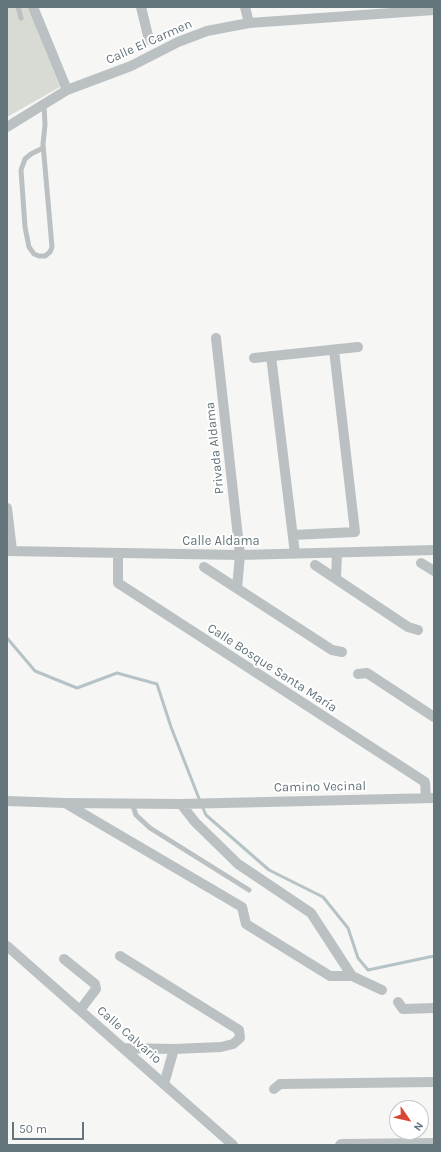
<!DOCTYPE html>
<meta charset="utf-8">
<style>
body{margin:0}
#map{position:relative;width:441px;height:1152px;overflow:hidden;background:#f6f6f4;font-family:Karla,sans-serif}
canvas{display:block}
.frame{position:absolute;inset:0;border:8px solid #64757c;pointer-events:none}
.north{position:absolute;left:389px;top:1100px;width:40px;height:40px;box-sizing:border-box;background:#fff;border:1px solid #c1c8cb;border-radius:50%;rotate:124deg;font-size:11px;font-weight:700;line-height:16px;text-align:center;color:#64757c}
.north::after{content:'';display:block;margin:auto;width:14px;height:18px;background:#d74733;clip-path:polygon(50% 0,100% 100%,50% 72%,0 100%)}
.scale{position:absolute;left:12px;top:1122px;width:72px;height:18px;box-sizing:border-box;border:2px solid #64757c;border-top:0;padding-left:5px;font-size:12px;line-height:14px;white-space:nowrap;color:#64757c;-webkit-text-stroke:3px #fff;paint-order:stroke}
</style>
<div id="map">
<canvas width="441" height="1152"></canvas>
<div class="frame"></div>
<div class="north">N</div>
<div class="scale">50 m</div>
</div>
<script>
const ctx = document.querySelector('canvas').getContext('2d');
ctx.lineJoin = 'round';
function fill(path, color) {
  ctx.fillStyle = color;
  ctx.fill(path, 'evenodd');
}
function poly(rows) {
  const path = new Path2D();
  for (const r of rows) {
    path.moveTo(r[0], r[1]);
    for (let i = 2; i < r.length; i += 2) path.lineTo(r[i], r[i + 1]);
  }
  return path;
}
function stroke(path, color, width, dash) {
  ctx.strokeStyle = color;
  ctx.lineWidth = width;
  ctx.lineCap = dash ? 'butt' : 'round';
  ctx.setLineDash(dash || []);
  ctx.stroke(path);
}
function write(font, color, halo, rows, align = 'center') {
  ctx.font = font + ' Karla,sans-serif';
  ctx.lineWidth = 4;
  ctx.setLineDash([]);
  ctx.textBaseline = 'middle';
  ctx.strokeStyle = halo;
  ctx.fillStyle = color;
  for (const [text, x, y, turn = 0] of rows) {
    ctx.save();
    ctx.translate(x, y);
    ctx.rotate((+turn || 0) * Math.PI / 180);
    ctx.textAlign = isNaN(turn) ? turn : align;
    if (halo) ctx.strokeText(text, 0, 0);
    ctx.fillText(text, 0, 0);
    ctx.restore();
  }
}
const green = poly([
 [7,7,28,7,60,87,7,117]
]);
const stream = poly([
 [7,638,35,671,77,688,117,673,157,684,171,727,200,801],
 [202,806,206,815,269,870,323,897,348,928,358,958,368,970,434,956]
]);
const service = poly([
 [18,7,21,18],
 [43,148,31,154,25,159,21,170,25,227,29,247,34,254,39,256,45,256,50,252,52,247,43,144,45,125,44,104],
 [132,803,136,815,150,828,249,890]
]);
const minor = poly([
 [33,7,67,90],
 [141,7,149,40],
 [245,7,249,23],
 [7,127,67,90,131,66,178,42,207,31,249,23,434,10],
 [216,338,240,555,237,588],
 [271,356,295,554],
 [254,358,358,347],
 [7,508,12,550],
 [293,535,355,532,334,350],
 [7,551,240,555,434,550],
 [118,553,118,583,425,782,426,798],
 [421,563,434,571],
 [315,565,408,627,418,630],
 [204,567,332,650,342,652],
 [336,579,337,553],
 [358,674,367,673,434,717],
 [7,801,65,803,242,907,246,924,330,976,352,976],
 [66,803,181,804,434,798],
 [181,804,195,822,238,864,311,913,352,976,382,990],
 [7,946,233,1145],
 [120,956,239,1030,240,1038,233,1044,221,1047,174,1049,123,1048],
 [64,959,95,984,96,989,80,1010],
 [398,1002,403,1009,434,1008],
 [164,1084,174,1049],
 [274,1089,280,1084,434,1082],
 [340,1145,341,1144,434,1143]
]);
const streetNames = [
 ["Calle El Carmen",149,42,-24],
 ["Privada Aldama",215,448,-96],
 ["Calle Aldama",221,541],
 ["Calle Bosque Santa María",272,668,33],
 ["Camino Vecinal",320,787,-1],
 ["Calle Calvario",129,1035,41]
];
fill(green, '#d7dbd3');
stroke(stream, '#b6c3c6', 3);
stroke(service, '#bbc1c3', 5);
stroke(minor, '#bbc1c3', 10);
write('13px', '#64757c', '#fff', streetNames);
</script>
